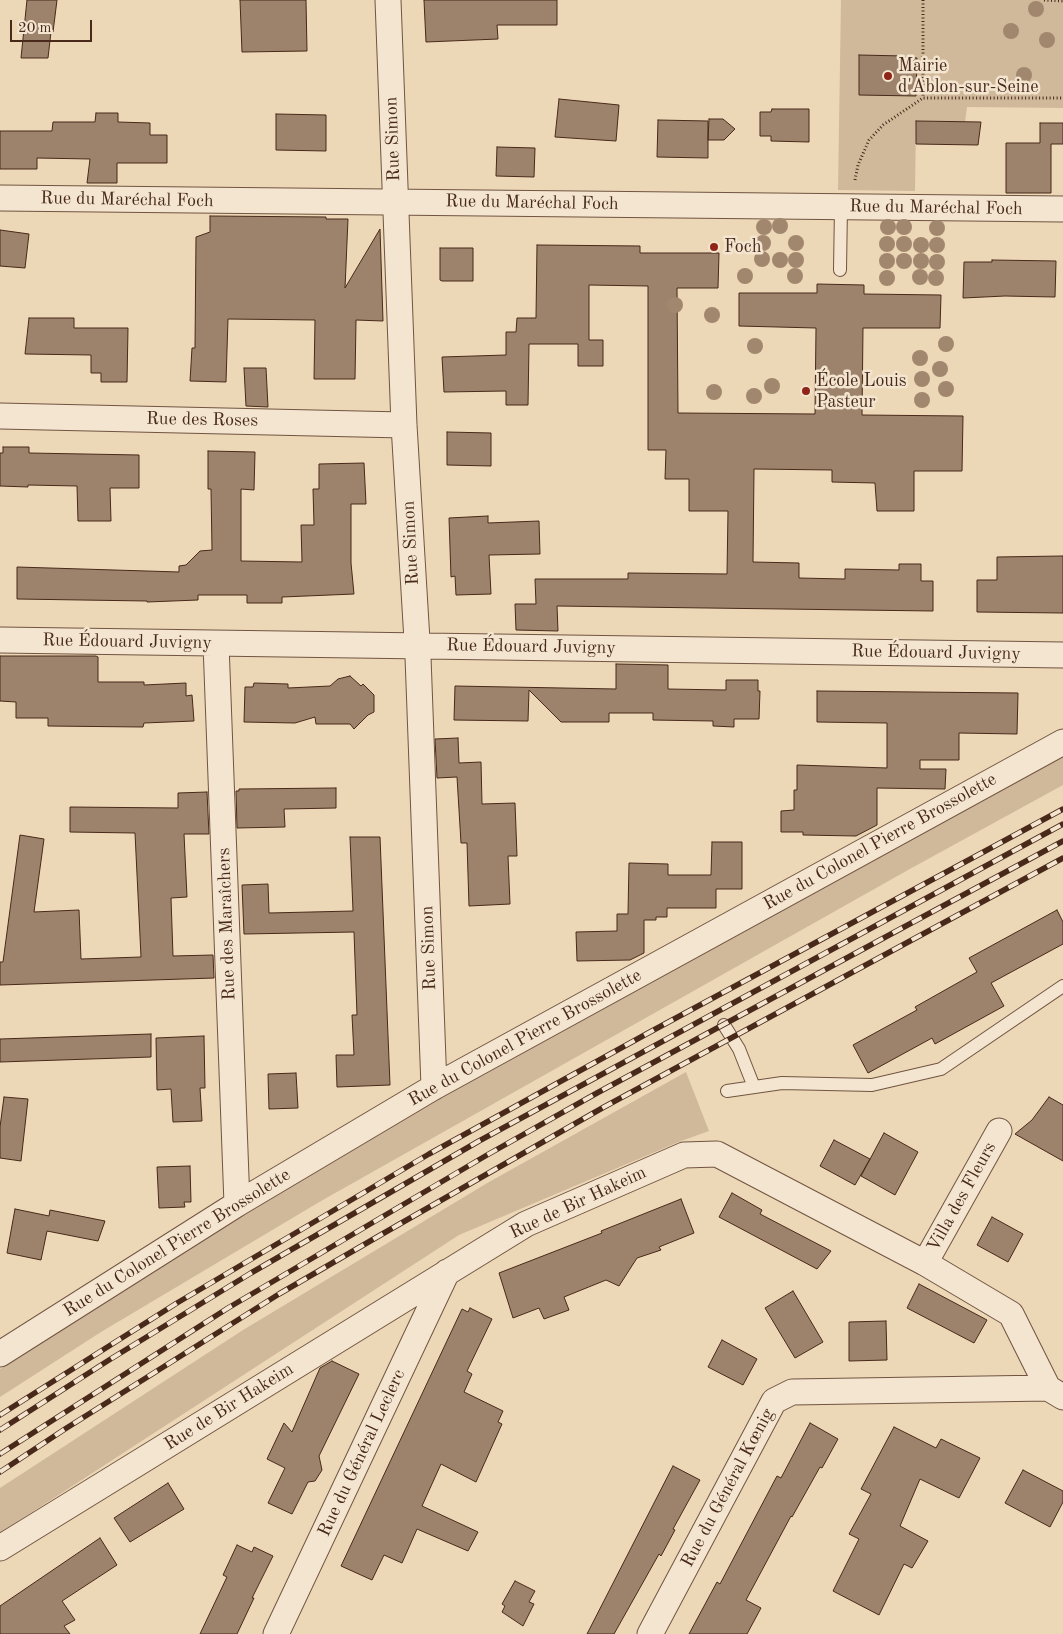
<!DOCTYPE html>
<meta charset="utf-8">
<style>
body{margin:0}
#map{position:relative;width:1063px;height:1634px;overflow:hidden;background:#ecd7b6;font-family:"Old Standard TT",serif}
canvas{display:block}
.scale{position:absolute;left:10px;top:20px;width:82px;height:22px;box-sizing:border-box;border:2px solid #48291a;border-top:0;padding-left:6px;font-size:15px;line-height:18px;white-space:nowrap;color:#48291a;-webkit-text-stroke:4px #f3e5d0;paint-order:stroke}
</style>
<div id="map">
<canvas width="1063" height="1634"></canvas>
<div class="scale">20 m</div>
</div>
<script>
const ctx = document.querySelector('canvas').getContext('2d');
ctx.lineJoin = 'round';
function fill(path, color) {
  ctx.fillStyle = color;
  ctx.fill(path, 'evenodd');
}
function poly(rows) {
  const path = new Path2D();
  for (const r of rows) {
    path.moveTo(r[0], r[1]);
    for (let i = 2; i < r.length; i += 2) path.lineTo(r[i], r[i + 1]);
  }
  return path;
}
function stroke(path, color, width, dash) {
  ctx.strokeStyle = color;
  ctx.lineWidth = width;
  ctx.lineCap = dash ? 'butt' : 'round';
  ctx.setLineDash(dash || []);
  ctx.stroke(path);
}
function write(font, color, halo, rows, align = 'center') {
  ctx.font = font + ' "Old Standard TT",serif';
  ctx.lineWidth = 5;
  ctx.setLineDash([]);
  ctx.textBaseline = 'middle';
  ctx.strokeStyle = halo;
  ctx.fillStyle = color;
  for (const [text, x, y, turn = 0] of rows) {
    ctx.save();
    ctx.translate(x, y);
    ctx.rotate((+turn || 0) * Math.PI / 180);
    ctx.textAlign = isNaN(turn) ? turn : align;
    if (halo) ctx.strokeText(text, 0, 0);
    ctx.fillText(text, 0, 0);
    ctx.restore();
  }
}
const green = poly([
 [841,0,1063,0,1063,108,967,107,965,122,916,121,915,191,838,190],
 [1063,757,1063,785,908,870,321,1201,101,1332,0,1397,0,1369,128,1285,387,1127],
 [686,1072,709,1131,681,1141,459,1235,0,1533,0,1488,243,1330,489,1182]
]);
const building = poly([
 [27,0,57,0,53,32,51,32,48,58,21,58,27,0],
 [240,0,306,0,307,51,242,52,240,0],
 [424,0,557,0,557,25,497,25,498,39,426,42,424,0],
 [859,55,904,56,903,57,917,58,916,96,859,95,859,55],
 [559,99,619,105,616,141,555,137,559,99],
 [772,109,809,109,809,142,771,141,771,136,760,136,760,112,771,112,772,109],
 [96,113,118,113,118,122,150,123,150,135,167,135,167,163,117,163,117,183,87,183,90,159,37,158,37,169,0,169,0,131,52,131,53,122,95,122,96,113],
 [276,114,326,115,326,151,276,150,276,114],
 [709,119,723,119,735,129,724,140,708,140,709,119],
 [658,120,708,121,708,158,657,157,658,120],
 [916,121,981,122,978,145,916,144,916,121],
 [1040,123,1063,123,1063,144,1051,144,1051,193,1006,193,1006,143,1040,143,1040,123],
 [497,147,535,148,534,177,496,176,497,147],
 [210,216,326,217,326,219,348,219,345,288,380,229,383,321,356,320,355,379,314,379,315,320,228,319,226,382,190,381,192,348,195,348,196,237,210,232,210,216],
 [0,230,29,234,25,268,0,266,0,230],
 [537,245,640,246,640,253,719,253,718,288,677,288,678,413,815,414,816,328,739,326,739,293,817,293,817,284,864,285,864,294,941,295,940,328,863,328,862,415,963,416,962,471,914,471,914,511,877,511,875,483,832,482,832,470,754,469,753,562,799,563,799,578,845,579,845,569,899,570,899,564,921,564,921,581,933,581,933,611,557,606,558,631,516,630,515,604,536,604,535,579,628,579,628,573,727,574,728,511,689,511,689,479,665,479,666,450,648,450,648,286,589,285,589,340,603,340,603,366,578,366,578,344,529,344,528,405,506,405,506,391,444,392,442,357,506,355,506,332,516,332,517,318,536,318,537,245],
 [440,248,473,248,473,281,442,281,440,280,440,248],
 [992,260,1056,261,1055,297,1005,296,963,298,964,262,992,262,992,260],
 [29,318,74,318,74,328,128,328,127,382,101,382,101,373,91,373,91,355,25,354,29,318],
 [244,368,266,368,268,407,246,406,244,368],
 [447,432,491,433,491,466,447,465,447,432],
 [3,447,29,447,29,453,139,455,139,488,110,488,111,521,78,521,77,486,28,485,28,487,0,486,0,453,3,453,3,447],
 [208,451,255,452,254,490,241,489,241,561,302,562,301,525,314,525,313,489,319,489,319,464,364,463,366,504,351,504,351,563,354,594,282,597,282,603,247,603,247,595,198,595,198,600,147,602,147,601,17,599,17,567,179,572,179,566,186,565,200,551,212,550,211,489,208,489,208,451],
 [488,516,488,523,539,521,540,554,489,555,491,594,456,595,455,576,451,577,449,518,488,516],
 [1063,556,1063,613,977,612,977,580,997,580,997,557,1063,556],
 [0,656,96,656,98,657,98,682,144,682,144,685,186,683,186,696,192,695,194,721,144,723,143,727,48,726,48,718,16,718,16,702,0,701,0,656],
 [616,664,668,665,668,689,726,690,726,680,758,680,758,691,760,691,759,719,734,719,734,727,713,726,713,721,653,720,653,713,609,713,609,722,561,722,529,690,528,721,454,720,455,686,616,689,616,664],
 [350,676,361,686,363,684,374,695,374,712,368,715,354,729,350,724,316,724,315,717,295,723,244,722,245,687,253,687,254,683,288,684,288,688,330,686,338,679,350,676],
 [817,691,1018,693,1017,734,959,733,959,760,920,760,920,769,946,769,945,789,877,788,877,825,856,836,803,835,803,832,781,832,781,811,794,810,794,790,797,790,797,765,887,768,887,723,817,722,817,691],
 [458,738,459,763,481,762,482,804,515,803,517,856,508,856,510,904,469,906,467,843,461,843,457,777,437,778,435,739,458,738],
 [336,788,336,808,284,809,285,827,237,828,236,791,239,791,239,789,336,788],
 [207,792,209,834,184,834,187,897,171,898,173,956,213,955,214,978,0,985,0,962,3,962,20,835,44,839,34,912,79,910,81,959,141,957,135,833,70,832,70,807,178,808,178,793,207,792],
 [350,837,380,837,390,1085,337,1087,336,1055,354,1055,352,1015,357,1015,354,932,244,934,242,885,268,884,269,913,353,911,350,837],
 [712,842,742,842,742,889,716,889,716,908,667,908,667,917,656,917,656,920,644,920,644,953,630,960,577,961,576,932,617,931,617,914,628,914,629,863,668,864,668,875,711,875,712,842],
 [1057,910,1063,922,1063,944,991,983,1004,1006,935,1044,932,1038,868,1073,853,1045,917,1010,915,1007,977,972,969,958,1057,910],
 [151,1034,151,1057,0,1062,0,1039,151,1034],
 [204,1036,205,1088,200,1088,202,1121,173,1122,171,1089,157,1090,156,1038,204,1036],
 [296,1073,298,1108,269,1109,268,1074,296,1073],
 [4,1097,28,1099,21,1161,0,1158,0,1127,4,1097],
 [1049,1097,1063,1105,1063,1161,1015,1134,1032,1120,1049,1097],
 [884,1133,918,1152,895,1195,861,1176,884,1133],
 [834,1140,870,1159,855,1185,820,1166,834,1140],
 [190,1166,191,1202,184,1202,185,1207,159,1208,157,1167,190,1166],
 [732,1193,762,1210,760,1214,831,1251,817,1269,719,1217,732,1193],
 [681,1199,694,1233,659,1247,661,1250,637,1258,619,1286,606,1280,564,1297,569,1310,544,1319,539,1308,513,1318,499,1273,602,1233,601,1231,681,1199],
 [15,1209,49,1216,50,1210,105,1221,98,1241,47,1231,41,1260,7,1253,15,1209],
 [992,1217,1023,1234,1008,1262,977,1245,992,1217],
 [919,1284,987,1320,974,1343,907,1308,919,1284],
 [793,1291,823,1342,795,1358,765,1308,793,1291],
 [470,1308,492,1319,467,1371,472,1374,464,1392,503,1411,498,1422,502,1424,476,1482,441,1464,422,1506,478,1532,468,1551,417,1529,402,1563,384,1555,372,1580,341,1566,462,1309,468,1312,470,1308],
 [886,1321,887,1360,849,1361,849,1322,886,1321],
 [722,1340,757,1359,743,1385,708,1367,722,1340],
 [332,1361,359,1374,319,1456,322,1470,315,1481,308,1482,292,1514,268,1503,285,1468,267,1459,284,1423,292,1432,320,1368,332,1361],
 [810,1423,838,1439,822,1468,820,1467,792,1517,791,1516,746,1600,761,1608,747,1634,689,1634,717,1582,720,1584,777,1476,781,1478,810,1423],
 [894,1427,936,1448,941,1439,980,1458,959,1498,920,1479,900,1526,928,1541,912,1568,904,1564,879,1615,833,1591,859,1539,849,1534,871,1494,861,1489,894,1427],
 [673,1466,700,1480,673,1529,675,1530,661,1556,659,1554,614,1634,587,1634,673,1466],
 [1023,1470,1063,1491,1063,1502,1050,1527,1005,1503,1023,1470],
 [168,1483,184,1509,130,1542,114,1518,168,1483],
 [100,1538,117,1565,62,1601,75,1620,64,1626,70,1634,0,1634,0,1606,100,1538],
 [237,1545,252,1552,254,1547,273,1556,252,1598,254,1598,237,1634,200,1634,227,1577,223,1575,237,1545],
 [515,1581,535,1591,529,1602,534,1604,523,1626,502,1612,505,1606,502,1604,515,1581]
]);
const path = poly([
 [923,0,923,98],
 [1044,0,1063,1],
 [855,180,858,165,869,140,883,125,923,98,1063,98]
]);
const service = poly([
 [840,270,841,207],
 [724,1025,739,1049,754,1087],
 [727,1091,782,1083,872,1085,941,1069,1063,986]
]);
const minor = poly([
 [388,0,404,425,418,657,434,1087],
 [0,198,1063,209],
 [0,416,404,425],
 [0,640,1063,655],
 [216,644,237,1204],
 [925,1263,999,1131],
 [0,1354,237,1204,434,1087,1063,742],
 [0,1548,526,1224,684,1155,717,1154,925,1263,1011,1314,1048,1388,1063,1397],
 [276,1634,447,1272],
 [650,1634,774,1401,792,1392,1048,1388]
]);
const rail = poly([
 [0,1415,177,1303,429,1154,650,1032,1063,809],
 [0,1430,109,1360,251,1273,479,1141,1063,824],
 [0,1454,228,1308,487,1155,597,1093,1063,841],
 [0,1472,65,1429,279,1294,384,1233,604,1107,1063,858]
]);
const trees = [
 [1036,9],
 [1011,31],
 [1047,40],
 [1024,75],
 [780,226],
 [764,227],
 [888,227],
 [904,227],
 [937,228],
 [763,243],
 [796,243],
 [887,244],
 [904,244],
 [921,245],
 [937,245],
 [762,259],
 [780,260],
 [796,260],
 [887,261],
 [904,261],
 [921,261],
 [937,262],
 [745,276],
 [795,276],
 [920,277],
 [887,278],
 [936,278],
 [675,305],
 [712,315],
 [946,344],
 [755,346],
 [920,358],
 [940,369],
 [922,379],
 [772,386],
 [946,389],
 [714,392],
 [754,396],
 [922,400]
];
const markers = [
 [888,76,5,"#8f2418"],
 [714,247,5,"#8f2418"],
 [806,391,5,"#8f2418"]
];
const poiNames = [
 ["Mairie",898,66],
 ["d'Ablon-sur-Seine",898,87],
 ["Foch",724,247],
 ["École Louis",816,381],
 ["Pasteur",816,402]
];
const streetNames = [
 ["Rue Simon",393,139,-92],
 ["Rue du Maréchal Foch",127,200,1],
 ["Rue du Maréchal Foch",532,203,1],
 ["Rue du Maréchal Foch",936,208,1],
 ["Rue des Roses",202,420,1],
 ["Rue Simon",411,543,-93],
 ["Rue Édouard Juvigny",127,642,1],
 ["Rue Édouard Juvigny",531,647,1],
 ["Rue Édouard Juvigny",936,653,1],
 ["Rue du Colonel Pierre Brossolette",880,842,-29],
 ["Rue des Maraîchers",227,924,-92],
 ["Rue Simon",429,948,-92],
 ["Rue du Colonel Pierre Brossolette",525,1038,-29],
 ["Villa des Fleurs",962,1197,-61],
 ["Rue de Bir Hakeim",578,1203,-25],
 ["Rue du Colonel Pierre Brossolette",177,1243,-32],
 ["Rue de Bir Hakeim",229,1407,-32],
 ["Rue du Général Leclerc",362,1453,-65],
 ["Rue du Général Kœnig",728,1488,-62]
];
fill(green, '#d0b99b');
fill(building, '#9d836b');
stroke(building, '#48291a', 1);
stroke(service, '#715441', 14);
stroke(minor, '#715441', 27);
stroke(path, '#48291a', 3, [1, 2.5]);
stroke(service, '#f3e5d0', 12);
stroke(minor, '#f3e5d0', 25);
stroke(rail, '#48291a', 5.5);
stroke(rail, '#f3e5d0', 4, [11]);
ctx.fillStyle = '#a1876e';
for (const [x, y] of trees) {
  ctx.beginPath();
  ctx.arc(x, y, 8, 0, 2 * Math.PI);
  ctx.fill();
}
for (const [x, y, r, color] of markers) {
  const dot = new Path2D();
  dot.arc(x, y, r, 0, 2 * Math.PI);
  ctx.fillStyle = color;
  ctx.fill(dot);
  stroke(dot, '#f3e5d0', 2);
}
write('18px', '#48291a', '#f3e5d0', poiNames, 'left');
write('18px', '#48291a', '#f3e5d0', streetNames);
</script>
